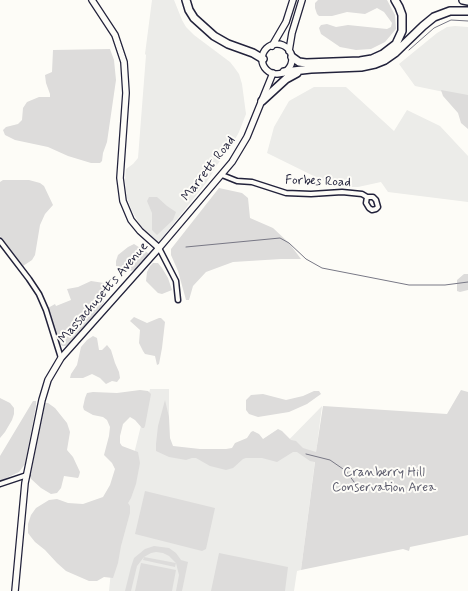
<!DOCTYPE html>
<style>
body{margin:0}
canvas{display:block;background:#fdfcf7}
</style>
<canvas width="468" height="591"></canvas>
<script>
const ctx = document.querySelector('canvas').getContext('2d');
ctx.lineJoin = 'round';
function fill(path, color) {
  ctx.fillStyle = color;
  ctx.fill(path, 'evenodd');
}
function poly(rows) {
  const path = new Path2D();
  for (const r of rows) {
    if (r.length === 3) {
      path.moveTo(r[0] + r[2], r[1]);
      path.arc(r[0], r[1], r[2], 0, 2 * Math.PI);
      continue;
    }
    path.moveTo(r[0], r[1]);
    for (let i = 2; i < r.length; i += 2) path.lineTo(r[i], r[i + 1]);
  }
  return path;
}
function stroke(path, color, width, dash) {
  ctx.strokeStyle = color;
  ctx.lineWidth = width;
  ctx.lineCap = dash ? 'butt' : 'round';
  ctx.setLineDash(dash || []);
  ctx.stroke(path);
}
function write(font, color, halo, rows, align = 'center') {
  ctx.font = font + ' Mynerve,sans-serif';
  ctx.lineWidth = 4;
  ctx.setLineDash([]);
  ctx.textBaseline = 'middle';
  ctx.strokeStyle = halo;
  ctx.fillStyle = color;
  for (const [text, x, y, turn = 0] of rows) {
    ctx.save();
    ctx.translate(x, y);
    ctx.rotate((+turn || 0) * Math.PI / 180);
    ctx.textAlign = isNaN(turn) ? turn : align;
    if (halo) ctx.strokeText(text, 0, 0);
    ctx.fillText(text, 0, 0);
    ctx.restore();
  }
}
const built = poly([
 [152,0,174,0,182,20,186,27,194,35,230,62,234,67,239,74,242,84,246,114,239,132,232,145,217,165,206,183,158,243,140,225,132,211,127,198,125,180,126,169,133,164,138,158,146,55,145,54],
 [455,26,468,27,468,97,415,86,399,64,437,33,447,27],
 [314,87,346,87,394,131,407,110,440,126,468,156,468,202,388,192,381,182,358,187,336,187,267,153,274,127,289,101],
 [150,389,169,389,169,454,273,456,322,406,301,570,297,571,294,591,109,591,115,531]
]);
const green = poly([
 [318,0,387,0,395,15,396,29,385,42,371,49,356,50,340,47,321,34,319,28,321,25,327,24,336,27,348,25,387,29,391,27,392,23,384,12,377,8,365,14,347,12,332,16,319,16,317,14,315,8,315,3],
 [110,49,114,60,116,80,107,142,103,153,102,161,100,163,91,163,68,156,48,147,15,140,5,135,3,130,6,127,18,124,22,120,23,108,27,102,39,97,50,97,50,94,46,83,45,75,52,72,53,50],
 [441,90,468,95,468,129,461,123,458,113,443,96],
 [3,180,29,180,40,183,44,186,53,205,45,214,40,225,35,255,32,260,23,266,0,236,0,182],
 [219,188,242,193,248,198,250,218,273,228,289,243,301,259,281,259,233,262,206,272,193,286,189,300,186,300,178,271,171,255,171,249],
 [149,197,157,197,167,206,176,212,173,220,157,235,152,230,152,213,147,201],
 [134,244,148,253,149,256,145,261,137,269,131,271,124,268,116,266,116,261,118,255,128,247],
 [153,263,158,263,162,268,168,278,172,290,162,294,158,293,146,281,147,272,150,266],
 [464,274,468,274,468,290,460,292,457,291,457,280],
 [91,281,104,283,104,302,95,316,69,345,65,346,62,346,59,342,48,308,55,304,56,306,71,300,67,289,78,287],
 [134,317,147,323,159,318,161,318,165,322,162,348,159,364,157,365,155,356,145,354,143,351,139,343,140,330,130,321],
 [93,336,97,338,99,350,102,350,107,345,111,350,115,363,119,372,120,378,117,382,112,381,106,384,100,378,92,374,83,378,70,378,71,374,77,365,81,347,87,340],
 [140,390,148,391,151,394,145,426,144,428,142,428,135,420,130,417,123,424,120,436,120,443,122,446,138,452,140,463,136,484,131,498,128,503,130,506,130,513,121,546,118,563,113,578,104,577,97,581,89,581,66,571,57,563,45,550,35,542,31,537,28,533,28,524,31,515,36,508,49,500,57,499,68,503,83,504,103,497,110,485,115,469,112,463,104,455,109,436,110,427,107,420,103,417,93,415,84,410,83,407,85,398,87,393,93,392,117,393],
 [461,390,468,392,468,535,410,547,409,551,403,549,301,570,315,462,310,461,297,452,293,452,277,462,262,458,246,458,243,459,233,468,226,470,210,466,196,458,192,458,186,460,169,457,156,451,156,444,158,426,165,400,169,417,170,438,173,446,200,449,226,449,232,448,235,443,247,438,251,432,253,431,259,434,263,439,278,429,282,431,291,440,296,441,303,448,316,452,323,406,447,414],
 [314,391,319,391,321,394,307,404,289,412,258,417,249,414,246,410,246,400,251,395,263,394,286,400,303,396],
 [0,398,10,403,14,408,14,414,12,420,5,432,0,438],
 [33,401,36,401,36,406,25,464,19,472,0,481,0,456],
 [45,403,48,403,55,408,67,423,70,432,67,450,73,457,80,472,79,476,78,478,64,476,61,488,57,493,51,494,41,488,30,478],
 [145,491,215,508,206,549,202,551,135,534],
 [154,546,169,548,176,553,181,560,188,562,182,591,176,591,179,575,176,563,175,567,143,560,144,557,137,566,131,591,125,591,131,567,134,558,145,549],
 [156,552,163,553,169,556,176,563,144,557,151,553],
 [219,553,288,567,285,591,211,591],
 [141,563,176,570,172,591,135,591]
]);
const stream = poly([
 [409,50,434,28,451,20,468,21],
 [186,247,280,238,289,243,306,259,322,268,409,285,445,285,468,282],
 [306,454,330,460,346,471,357,486]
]);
const street = poly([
 [222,175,237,181,252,182,286,193,311,194,342,192,362,194,367,197,366,203,369,208,372,210,376,209,378,207,376,200,373,197,367,197],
 [0,241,29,279,39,294,46,310,61,358],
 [159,248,176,281,178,300],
 [0,484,27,475]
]);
const secondary = poly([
 [92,0,115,35,124,62,126,93,120,178,123,201,131,220,140,231,159,248],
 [277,59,15],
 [272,46,286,22,293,0],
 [289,51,292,33,302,0],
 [15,591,25,483,42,400,48,380,61,358,159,248,232,162,247,137,273,73]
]);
const highway = poly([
 [186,0,189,10,194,18,214,36,228,44,253,53,263,59],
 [463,0,468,1],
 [292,57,299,62,306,63,360,61,372,59,383,54,396,44,402,31,402,15,399,7,395,0],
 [284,72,311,69,361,67,375,64,385,60,395,53,423,26,434,17,450,11,468,11],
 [262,101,286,79,297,73]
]);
const streetNames = [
 ["Marrett Road",209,169,-52],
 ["Forbes Road",318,182,2],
 ["Massachusetts Avenue",104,293,-49]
];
const parkNames = [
 ["Cranberry Hill",384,473],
 ["Conservation Area",384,488]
];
fill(built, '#ecece9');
fill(green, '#dddcdb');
stroke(stream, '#787885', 1);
stroke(street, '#22223b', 7);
stroke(secondary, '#22223b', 8);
stroke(highway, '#22223b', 10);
stroke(street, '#fdfcf7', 4);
stroke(secondary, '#fdfcf7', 5.5);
stroke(highway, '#fdfcf7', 7);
write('13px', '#22223b', '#fdfcf7', streetNames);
write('13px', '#5a5a6b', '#fdfcf7', parkNames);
</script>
